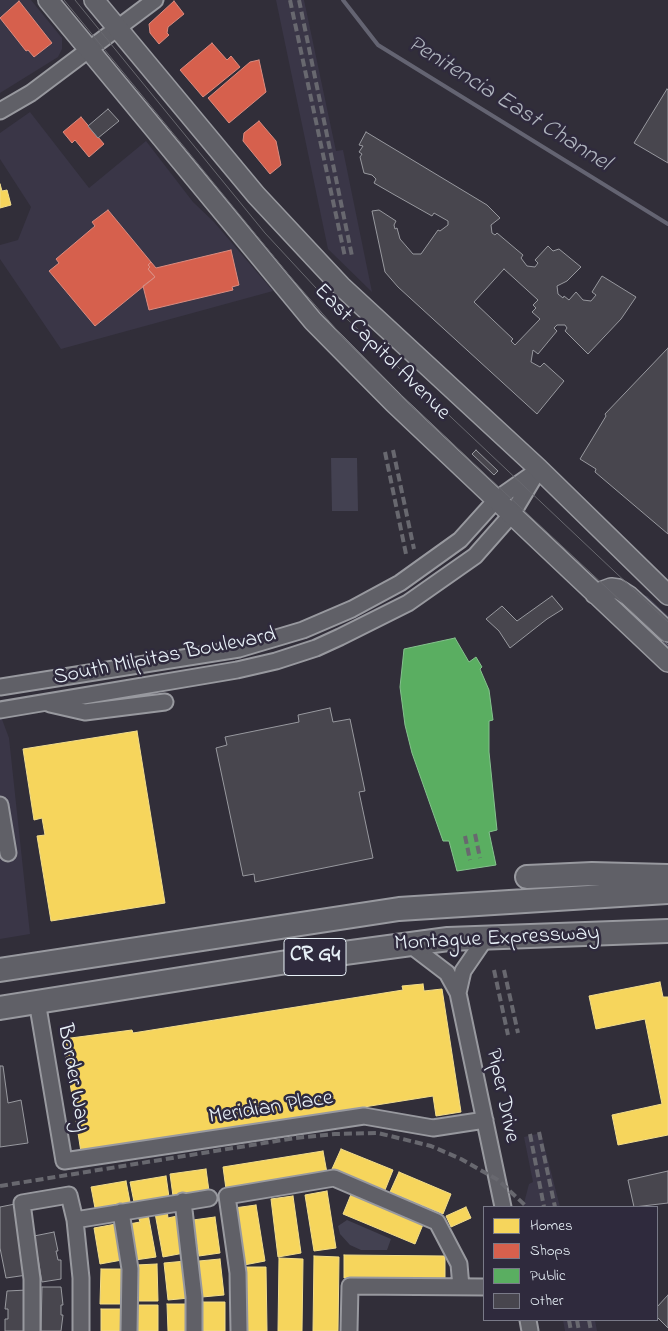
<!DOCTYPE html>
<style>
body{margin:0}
#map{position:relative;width:668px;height:1331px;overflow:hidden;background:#312e39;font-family:"Indie Flower",sans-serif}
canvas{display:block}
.legend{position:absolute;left:483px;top:1206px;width:175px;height:115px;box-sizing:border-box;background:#2f2a3d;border:1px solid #797a88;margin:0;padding:6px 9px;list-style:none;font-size:15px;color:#e8f1f8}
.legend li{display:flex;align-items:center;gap:10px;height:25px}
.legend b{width:25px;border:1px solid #797a88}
</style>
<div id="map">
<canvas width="668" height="1331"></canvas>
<ul class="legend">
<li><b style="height:14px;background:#f6d55c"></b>Homes</li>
<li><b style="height:14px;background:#d6604d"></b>Shops</li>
<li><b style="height:14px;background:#5aae61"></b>Public</li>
<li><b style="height:14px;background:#48464e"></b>Other</li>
</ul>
</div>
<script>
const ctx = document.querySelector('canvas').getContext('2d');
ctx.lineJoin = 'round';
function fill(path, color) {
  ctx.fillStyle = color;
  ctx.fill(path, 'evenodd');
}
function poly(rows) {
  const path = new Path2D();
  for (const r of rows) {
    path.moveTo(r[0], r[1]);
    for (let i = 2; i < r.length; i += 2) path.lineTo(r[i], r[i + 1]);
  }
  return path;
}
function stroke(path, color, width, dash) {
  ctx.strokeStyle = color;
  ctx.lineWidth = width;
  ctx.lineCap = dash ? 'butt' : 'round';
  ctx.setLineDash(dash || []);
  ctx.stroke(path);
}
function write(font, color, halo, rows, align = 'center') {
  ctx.font = font + ' "Indie Flower",sans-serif';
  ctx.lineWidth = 5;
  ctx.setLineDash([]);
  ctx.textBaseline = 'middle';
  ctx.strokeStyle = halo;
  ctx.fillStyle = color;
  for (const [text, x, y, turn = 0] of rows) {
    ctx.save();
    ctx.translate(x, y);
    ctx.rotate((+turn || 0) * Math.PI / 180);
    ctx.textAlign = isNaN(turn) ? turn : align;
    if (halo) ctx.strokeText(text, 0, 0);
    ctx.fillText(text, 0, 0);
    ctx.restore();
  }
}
const built = poly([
 [0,0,31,0,62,38,62,49,58,57,0,93],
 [276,0,304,0,336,151,343,150,372,292,328,249],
 [30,112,89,188,146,141,193,202,214,222,273,291,61,349,0,259,0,245,18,240,31,207,0,159,0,133],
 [0,714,9,738,30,934,0,939],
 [541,1133,560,1207,523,1207,529,1184,533,1182,524,1137],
 [563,1320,595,1320,597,1331,565,1331]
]);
const green = poly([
 [331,458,357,458,358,511,332,511],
 [643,595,647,596,668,616,668,653,624,609,628,604],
 [347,1220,391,1239,387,1250,361,1250,350,1245,340,1234,338,1226]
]);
const homes = poly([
 [0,184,2,191,7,190,11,205,0,208,0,184],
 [137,731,165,903,51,921,37,836,45,835,42,818,34,820,23,749,137,731],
 [660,982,663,997,668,997,668,1135,618,1145,612,1115,662,1104,645,1019,596,1029,589,996,660,982],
 [423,984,424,991,442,989,461,1112,436,1116,433,1096,81,1152,63,1039,132,1030,133,1033,403,990,402,986,423,984],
 [341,1149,393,1170,385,1190,332,1169,341,1149],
 [323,1151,327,1173,226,1189,223,1167,323,1151],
 [206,1169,209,1191,173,1196,170,1174,206,1169],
 [399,1172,451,1194,443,1214,390,1192,399,1172],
 [166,1176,169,1197,134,1202,130,1182,166,1176],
 [126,1181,130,1202,95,1208,91,1187,126,1181],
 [327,1191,336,1248,314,1251,305,1195,327,1191],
 [352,1192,424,1222,415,1244,343,1214,352,1192],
 [293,1196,301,1253,278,1257,271,1199,293,1196],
 [256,1205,265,1261,244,1265,234,1208,256,1205],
 [466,1207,471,1218,451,1227,446,1216,466,1207],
 [167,1210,168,1218,177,1216,184,1253,163,1257,155,1213,167,1210],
 [148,1214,156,1257,135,1260,129,1224,140,1222,138,1216,148,1214],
 [215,1217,220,1253,199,1256,193,1220,215,1217],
 [116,1224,122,1260,100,1264,94,1228,116,1224],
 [344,1255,445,1256,445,1278,344,1278,344,1255],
 [314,1256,339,1257,338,1331,313,1331,314,1256],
 [279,1258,303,1259,302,1331,278,1331,279,1258],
 [220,1259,224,1295,202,1297,199,1261,220,1259],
 [186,1261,190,1298,168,1300,164,1263,186,1261],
 [157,1264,158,1301,136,1301,136,1265,157,1264],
 [244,1267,266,1267,267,1331,244,1331,244,1267],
 [101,1269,123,1269,122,1304,100,1304,101,1269],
 [203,1302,225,1302,225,1331,202,1331,203,1302],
 [167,1304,190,1304,190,1331,168,1331,167,1304],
 [135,1305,158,1305,158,1331,136,1331,135,1305],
 [101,1309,123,1309,122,1331,101,1331,101,1309]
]);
const shops = poly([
 [19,1,52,43,34,57,28,50,26,51,0,18,19,1],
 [174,1,184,14,168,27,167,33,169,35,159,44,150,33,149,24,174,1],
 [212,43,227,60,231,56,240,67,203,97,180,70,212,43],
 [259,60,266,92,229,123,208,98,250,62,259,60],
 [81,117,104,144,89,157,75,140,72,143,63,132,81,117],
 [259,121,276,141,281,165,270,174,243,141,244,133,259,121],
 [108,210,151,262,148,265,150,267,148,269,155,277,95,326,49,271,59,263,56,259,95,226,92,222,108,210],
 [231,250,239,285,232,287,233,290,149,310,143,286,155,277,148,269,150,267,148,265,151,262,156,268,231,250]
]);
const public = poly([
 [455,638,469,662,476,657,482,667,480,669,489,690,493,720,489,721,489,752,497,830,489,832,496,865,457,871,449,841,443,841,412,753,405,725,400,687,404,649,455,638]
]);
const stream = poly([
 [343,0,378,45,668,224]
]);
const building = poly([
 [667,89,668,90,668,163,634,143,667,89],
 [108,109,119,121,98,138,88,126,108,109],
 [366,132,487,205,500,218,491,225,492,233,495,235,497,233,523,255,521,258,527,266,535,267,538,263,535,260,548,246,553,251,559,249,581,267,567,281,557,286,558,294,563,298,564,296,569,300,576,292,583,300,591,301,596,295,592,292,602,276,636,297,621,319,588,354,565,331,567,328,565,325,557,325,554,328,557,331,538,354,533,350,531,362,540,367,544,363,564,381,537,414,398,287,385,272,372,211,379,210,396,221,394,225,395,229,397,228,400,239,413,254,421,254,438,230,440,231,448,225,448,221,434,213,432,216,393,194,374,183,376,179,372,175,364,173,360,157,362,154,359,152,363,146,359,145,366,132],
 [504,269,538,300,533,305,536,308,532,312,540,319,515,345,511,341,513,339,474,302,504,269],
 [668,348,668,534,595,472,596,469,580,459,606,416,605,414,668,348],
 [476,450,498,471,494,475,472,454,476,450],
 [552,596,563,609,547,619,510,648,499,631,486,619,502,606,517,621,552,596],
 [330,708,333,722,350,719,365,791,359,792,373,858,255,882,254,874,243,876,216,748,227,745,225,737,299,722,298,715,330,708],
 [0,1066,3,1066,8,1103,21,1100,28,1143,0,1147,0,1066],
 [668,1171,668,1203,634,1207,628,1180,668,1171],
 [15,1204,27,1275,6,1278,0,1248,0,1207,15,1204],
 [54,1232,58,1251,56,1251,58,1260,61,1260,61,1279,42,1282,34,1236,54,1232],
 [42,1287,61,1287,63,1305,61,1305,61,1315,63,1315,61,1331,41,1331,42,1287],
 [27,1290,28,1331,5,1331,5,1319,8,1319,8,1309,5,1309,7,1291,27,1290],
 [668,1295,668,1328,657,1317,657,1307,668,1295]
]);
const minor = poly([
 [0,111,31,93,155,0],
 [0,687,239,649,303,630,352,609,400,583,460,540,497,499,534,473],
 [50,704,85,712,165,702],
 [0,710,237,670,276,661,316,648,340,637,408,603,475,556,512,514,539,469],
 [0,805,8,853],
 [409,944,447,973,458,993,503,1207],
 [458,993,463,971,487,936],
 [37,1001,64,1161,364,1116,433,1128,485,1120],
 [183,1201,194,1297,194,1331],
 [121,1212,130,1269,129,1331],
 [75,1220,209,1198],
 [528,1320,530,1331],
 [32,1331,32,1279,22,1203,69,1195,75,1220,81,1278,81,1331],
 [239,1331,238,1273,227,1196,334,1178,437,1222,459,1264,461,1287],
 [349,1331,350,1286,484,1287]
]);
const major = poly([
 [48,0,313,321,394,403,668,662],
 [94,0,256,195,341,286,539,469,668,595],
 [595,594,611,588,618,589,629,596,668,632]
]);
const highway = poly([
 [527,877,592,874,668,876],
 [0,970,399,909,668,892],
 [0,1008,337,954,448,939,668,931]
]);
const tram = poly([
 [64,0,288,274,342,336,398,393,668,645],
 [75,0,265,233,328,301,668,622]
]);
const rail = poly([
 [290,0,345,257],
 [299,0,352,256],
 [393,450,414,549],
 [385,452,406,554],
 [475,834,480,858],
 [465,836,470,860],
 [494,970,508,1035],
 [504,970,518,1033],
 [539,1132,555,1207],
 [530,1134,544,1207],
 [0,1186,295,1138,335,1134,378,1133,431,1146,461,1159,498,1180,527,1207],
 [569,1320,571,1331],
 [577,1320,579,1331],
 [589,1320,591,1331]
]);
const shields = [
 [315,957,62]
];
const shieldNames = [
 ["CR G4",315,957]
];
const streetNames = [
 ["East Capitol Avenue",381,353,45],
 ["South Milpitas Boulevard",165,658,-11],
 ["Montague Expressway",497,940,-3],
 ["Border Way",72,1078,80],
 ["Piper Drive",501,1096,78],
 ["Meridian Place",271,1109,-9]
];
const waterNames = [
 ["Penitencia East Channel",508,105,32]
];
fill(built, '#3a3647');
fill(green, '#434151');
fill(homes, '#f6d55c');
stroke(homes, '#f2dd8b', 1);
fill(shops, '#d6604d');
stroke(shops, '#db8c80', 1);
fill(public, '#5aae61');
stroke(public, '#85c28e', 1);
stroke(stream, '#646472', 4);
fill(building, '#48464e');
stroke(building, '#98999f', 1);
stroke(minor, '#98999f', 19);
stroke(major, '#98999f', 22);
stroke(highway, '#98999f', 26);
stroke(minor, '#606067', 15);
stroke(major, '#606067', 19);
stroke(highway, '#606067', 22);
stroke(tram, '#68686f', 1);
stroke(rail, '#68686f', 4, [8, 4]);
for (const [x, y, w] of shields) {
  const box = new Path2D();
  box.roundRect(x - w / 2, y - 18.5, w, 37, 4);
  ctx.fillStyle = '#2f2a3d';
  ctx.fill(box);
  stroke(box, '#e8f1f8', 1);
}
write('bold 21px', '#e8f1f8', null, shieldNames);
write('22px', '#e8f1f8', '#2f2a3d', streetNames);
write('italic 24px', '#afb4be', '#2f2a3d', waterNames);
</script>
